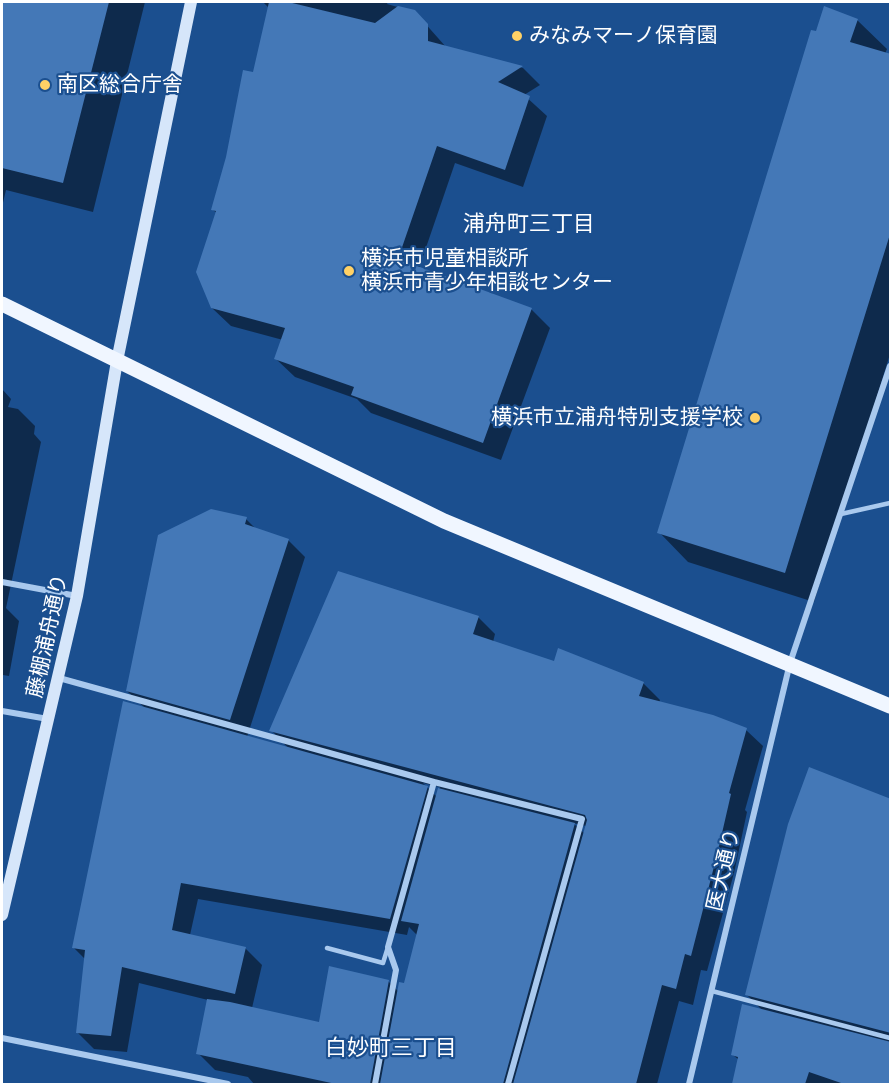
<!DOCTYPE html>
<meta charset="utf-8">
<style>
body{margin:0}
#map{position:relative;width:892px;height:1086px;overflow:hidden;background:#1b4f8f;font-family:"PT Sans",sans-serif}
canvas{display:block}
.frame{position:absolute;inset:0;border:3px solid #fff;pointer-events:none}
</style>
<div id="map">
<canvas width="892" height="1086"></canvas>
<div class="frame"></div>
</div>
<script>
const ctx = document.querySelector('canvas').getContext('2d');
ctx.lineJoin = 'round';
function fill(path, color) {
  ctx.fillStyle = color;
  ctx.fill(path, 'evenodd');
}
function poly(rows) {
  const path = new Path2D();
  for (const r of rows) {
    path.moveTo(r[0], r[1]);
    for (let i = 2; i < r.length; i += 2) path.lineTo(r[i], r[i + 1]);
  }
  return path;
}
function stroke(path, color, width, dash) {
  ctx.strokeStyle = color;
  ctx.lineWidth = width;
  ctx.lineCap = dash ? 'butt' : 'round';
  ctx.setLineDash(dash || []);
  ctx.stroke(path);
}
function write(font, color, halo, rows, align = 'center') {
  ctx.font = font + ' "PT Sans","Noto Sans JP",sans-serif';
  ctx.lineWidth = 4.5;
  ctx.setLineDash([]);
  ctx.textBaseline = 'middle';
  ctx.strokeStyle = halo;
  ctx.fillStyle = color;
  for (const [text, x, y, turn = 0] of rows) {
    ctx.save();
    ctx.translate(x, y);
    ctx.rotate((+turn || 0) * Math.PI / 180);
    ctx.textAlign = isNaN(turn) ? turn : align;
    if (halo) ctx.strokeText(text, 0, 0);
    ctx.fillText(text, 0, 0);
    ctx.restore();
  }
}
const shadow = poly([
 [2,2,145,2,93,212,6,190,2,207],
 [263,2,388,2,387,4,415,12,446,47,523,68,540,85,524,95,547,116,523,187,455,163,419,268,531,309,550,328,501,460,371,413,357,399,295,377,276,359,283,340,231,326,212,308,217,213,213,210,254,74,269,8],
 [857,20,887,49,885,54,890,56,890,354,814,602,688,562,659,532],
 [2,389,11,399,8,407,18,409,35,426,34,434,41,442,6,608,19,621,9,676,3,675,2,679],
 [246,519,257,530,288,540,305,557,247,737,289,749,271,730,478,617,495,634,493,642,555,663,643,683,660,700,659,703,746,730,763,746,745,810,747,812,734,873,707,971,701,970,693,1005,679,1001,657,1084,254,1084,248,1077,215,1070,198,1053,208,1000,139,983,127,1052,94,1049,77,1032,86,960,74,948,146,709,127,691],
 [423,783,440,787,437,797],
 [573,823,586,826,584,833],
 [198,899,407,935,409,927,418,936,405,985,399,992,388,981,320,1023,252,1008,262,965,245,948,190,935],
 [890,800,890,1084,734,1084,739,1060,733,1055,762,1010,746,994]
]);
const building = poly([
 [2,2,109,2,63,183,2,168],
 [269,2,288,2,375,23,398,6,415,10,428,24,428,41,523,66,498,82,530,96,505,170,437,146,398,259,532,308,483,443,351,395,354,387,274,359,285,328,211,308,196,272,216,211,211,210,226,157,243,70,253,72],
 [824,6,858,19,850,42,891,54,891,231,785,573,657,533,811,30,816,31],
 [211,509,247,517,245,524,289,539,230,720,126,691,158,535],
 [338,571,479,616,473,634,554,661,558,648,644,682,639,696,713,715,747,728,729,793,731,794,717,855,691,956,685,954,676,989,662,985,636,1084,513,1084,587,820,585,815,269,731],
 [123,701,428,786,390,919,181,883,172,930,246,947,235,994,122,967,111,1036,76,1033,85,950,72,948],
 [809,767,891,799,891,1033,745,995,788,824],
 [438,788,575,823,503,1084,380,1084,399,982,404,983,419,924,401,921],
 [329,966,389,980,370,1084,336,1084,196,1054,207,999,230,1002,319,1022],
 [742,1004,891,1042,891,1084,844,1084,809,1072,805,1084,732,1084,738,1057,731,1055]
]);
const lane = poly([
 [841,514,890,503],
 [327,948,383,963,388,947],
 [712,991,890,1038]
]);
const street = poly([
 [2,582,77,596],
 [59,678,434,782,582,819,508,1084],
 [2,711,48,719],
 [2,1038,228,1084],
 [375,1084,396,970,388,947,434,782],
 [689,1084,790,663,890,366]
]);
const secondary = poly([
 [2,915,77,596,117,361,191,2]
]);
const primary = poly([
 [2,304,444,521,890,706]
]);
const markers = [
 [517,36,6,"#ffd166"],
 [45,85,6,"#ffd166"],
 [349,271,6,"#ffd166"],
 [755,418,6,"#ffd166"]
];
const poiNames = [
 ["みなみマーノ保育園",529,36],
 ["南区総合庁舎",57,85],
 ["横浜市児童相談所",361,259],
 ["横浜市青少年相談センター",361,283],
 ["横浜市立浦舟特別支援学校",743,418,"right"]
];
const streetNames = [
 ["藤棚浦舟通り",48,636,-78],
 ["医大通り",724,870,-77]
];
const neighbourhoodNames = [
 ["浦舟町三丁目",529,225],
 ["白妙町三丁目",391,1049]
];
fill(shadow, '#0007');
fill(building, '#4478b7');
stroke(lane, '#a9c9ee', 4.5);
stroke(street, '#a9c9ee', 6);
stroke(secondary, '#d6e6fa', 12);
stroke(primary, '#f0f6ff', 15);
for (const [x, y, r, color] of markers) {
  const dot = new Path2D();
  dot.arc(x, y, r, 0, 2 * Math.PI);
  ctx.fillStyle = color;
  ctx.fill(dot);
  stroke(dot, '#1b4f8f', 2);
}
write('21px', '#fff', '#1b4f8f', poiNames, 'left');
write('21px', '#fff', '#1b4f8f', streetNames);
write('22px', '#fff', '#1b4f8f', neighbourhoodNames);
</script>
